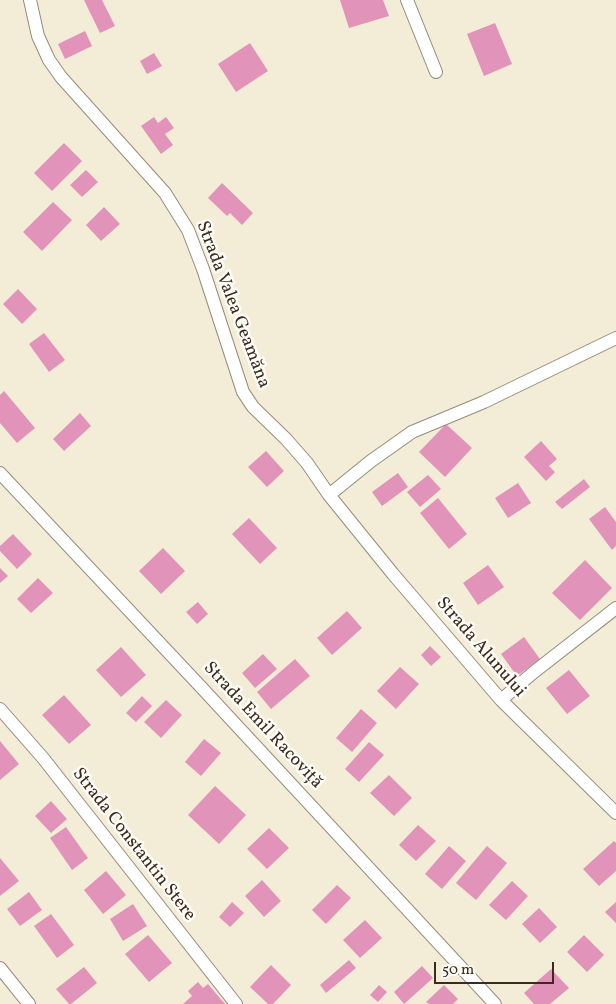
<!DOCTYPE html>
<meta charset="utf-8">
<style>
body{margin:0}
#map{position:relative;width:616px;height:1004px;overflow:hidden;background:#f3edd8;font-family:Vollkorn,serif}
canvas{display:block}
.scale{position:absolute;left:434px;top:962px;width:120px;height:22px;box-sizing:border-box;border:2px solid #3b2a1e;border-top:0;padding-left:6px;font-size:15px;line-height:18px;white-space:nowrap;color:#3b2a1e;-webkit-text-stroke:4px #fdfcf7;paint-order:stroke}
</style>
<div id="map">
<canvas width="616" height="1004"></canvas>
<div class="scale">50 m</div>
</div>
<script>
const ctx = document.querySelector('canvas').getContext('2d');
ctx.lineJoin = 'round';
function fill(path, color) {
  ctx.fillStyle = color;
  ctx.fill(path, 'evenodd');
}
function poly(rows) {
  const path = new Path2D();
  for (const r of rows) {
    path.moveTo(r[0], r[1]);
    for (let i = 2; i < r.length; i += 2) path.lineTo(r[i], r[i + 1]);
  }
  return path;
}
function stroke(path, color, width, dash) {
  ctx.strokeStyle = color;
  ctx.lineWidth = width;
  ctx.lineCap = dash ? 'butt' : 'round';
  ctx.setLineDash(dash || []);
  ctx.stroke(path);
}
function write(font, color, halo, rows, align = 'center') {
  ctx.font = font + ' Vollkorn,serif';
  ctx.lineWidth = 5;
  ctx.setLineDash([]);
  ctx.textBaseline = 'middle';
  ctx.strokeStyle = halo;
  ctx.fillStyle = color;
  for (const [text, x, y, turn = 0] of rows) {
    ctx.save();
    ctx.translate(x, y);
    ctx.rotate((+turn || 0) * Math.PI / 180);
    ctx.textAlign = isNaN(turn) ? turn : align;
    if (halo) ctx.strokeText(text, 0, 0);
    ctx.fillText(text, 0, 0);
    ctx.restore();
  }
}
const building = poly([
 [84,0,102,0,115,26,100,33],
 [340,0,383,0,389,16,349,28],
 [495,23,512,64,484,76,467,34],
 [85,31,92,46,65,59,58,44],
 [250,43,268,71,236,92,218,64],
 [154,53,162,66,147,74,140,61],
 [154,117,158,123,166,117,174,128,165,134,173,145,161,154,141,126],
 [64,143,82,161,52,191,34,173],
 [86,170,98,182,82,197,70,185],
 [222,183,253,213,242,225,230,213,227,216,208,198],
 [53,202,72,220,42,251,23,232],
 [104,207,120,224,101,241,86,225],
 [18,289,37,309,22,324,3,304],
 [44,333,65,360,49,372,29,344],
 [4,391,35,428,17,443,0,423,0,395],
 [80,413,91,426,64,451,53,439],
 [446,424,472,448,445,477,419,452],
 [541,441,557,459,549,466,555,472,546,481,524,457],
 [266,451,284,471,267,487,248,467],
 [398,473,408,487,382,506,372,492],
 [428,475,441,489,420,507,407,492],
 [584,479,590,487,562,509,555,502],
 [518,483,531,503,508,518,495,498],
 [438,498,467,534,449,549,420,513],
 [605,507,616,522,616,546,612,550,589,519],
 [249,518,277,548,260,564,232,534],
 [13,534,32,554,17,569,0,551,0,546],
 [163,548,185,571,161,594,139,571],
 [585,560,612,588,580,620,552,593],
 [488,565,504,587,478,605,463,583],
 [0,568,8,576,0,583],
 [38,578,53,593,31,613,17,599],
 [198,602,208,614,197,624,186,612],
 [347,611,362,628,332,655,317,638],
 [524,637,540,659,517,676,501,654],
 [430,646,441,657,431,666,421,655],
 [121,647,146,675,121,697,96,670],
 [263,654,277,669,255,688,242,673],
 [295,659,310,676,271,709,257,692],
 [400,667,419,684,396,709,377,691],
 [569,670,590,696,567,714,546,688],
 [64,695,91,725,69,744,42,715],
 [142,696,152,706,136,722,126,713],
 [166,700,182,715,161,738,144,722],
 [361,709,377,723,352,752,336,738],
 [204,739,221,753,201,776,185,762],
 [0,741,19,764,0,780],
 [369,742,384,755,359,782,345,769],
 [389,775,412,798,394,816,370,793],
 [215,786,246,815,219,844,188,815],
 [51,801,67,819,51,833,35,816],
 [418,825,436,841,416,861,399,845],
 [66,827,88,858,72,870,50,838],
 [269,828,289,848,267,869,247,849],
 [614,841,616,843,616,871,599,886,583,869],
 [449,846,466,861,442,889,425,874],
 [487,846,507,863,476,900,456,883],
 [0,858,19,881,0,896],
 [106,871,126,895,103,914,84,890],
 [262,880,281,901,264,917,245,896],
 [512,881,528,896,506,920,489,905],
 [337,885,351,898,326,924,312,910],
 [29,892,42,910,20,926,7,909],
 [232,902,244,913,230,927,219,917],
 [616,902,616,923,605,912],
 [133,904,147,926,123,941,110,919],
 [539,908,557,927,540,943,522,924],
 [51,914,74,945,57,958,34,926],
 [365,920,382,938,360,958,343,940],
 [148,935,172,963,149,982,125,954],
 [584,935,604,955,587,972,567,952],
 [349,960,356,968,326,993,320,985],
 [271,965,291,985,273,1004,268,1004,250,987],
 [422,966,433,978,404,1004,394,992],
 [84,967,97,983,71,1004,69,1004,56,989],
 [551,969,569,988,550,1004,534,1004,524,993],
 [198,982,203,988,208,984,225,1004,183,1004,192,996,188,991],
 [379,985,387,992,378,1002,370,995],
 [444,985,458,999,453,1004,429,1004,426,1002]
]);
const street = poly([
 [30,0,38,36,49,60,61,77,165,193,188,230,203,269,243,392,253,407,286,439,307,463,329,495,393,574,501,700,616,813],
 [407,0,436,72],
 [0,473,201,687,495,1004],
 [329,495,371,461,412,432,484,402,616,338],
 [501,700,534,672,616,608],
 [0,709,43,758,236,1004],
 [0,968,29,1004]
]);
const streetNames = [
 ["Strada Valea Geamăna",232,305,69],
 ["Strada Alunului",480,648,49],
 ["Strada Emil Racoviță",262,726,47],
 ["Strada Constantin Stere",133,845,52]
];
fill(building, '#e193b9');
stroke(street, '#978c7b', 14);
stroke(street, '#fff', 12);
write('18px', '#3b2a1e', '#fdfcf7', streetNames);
</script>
